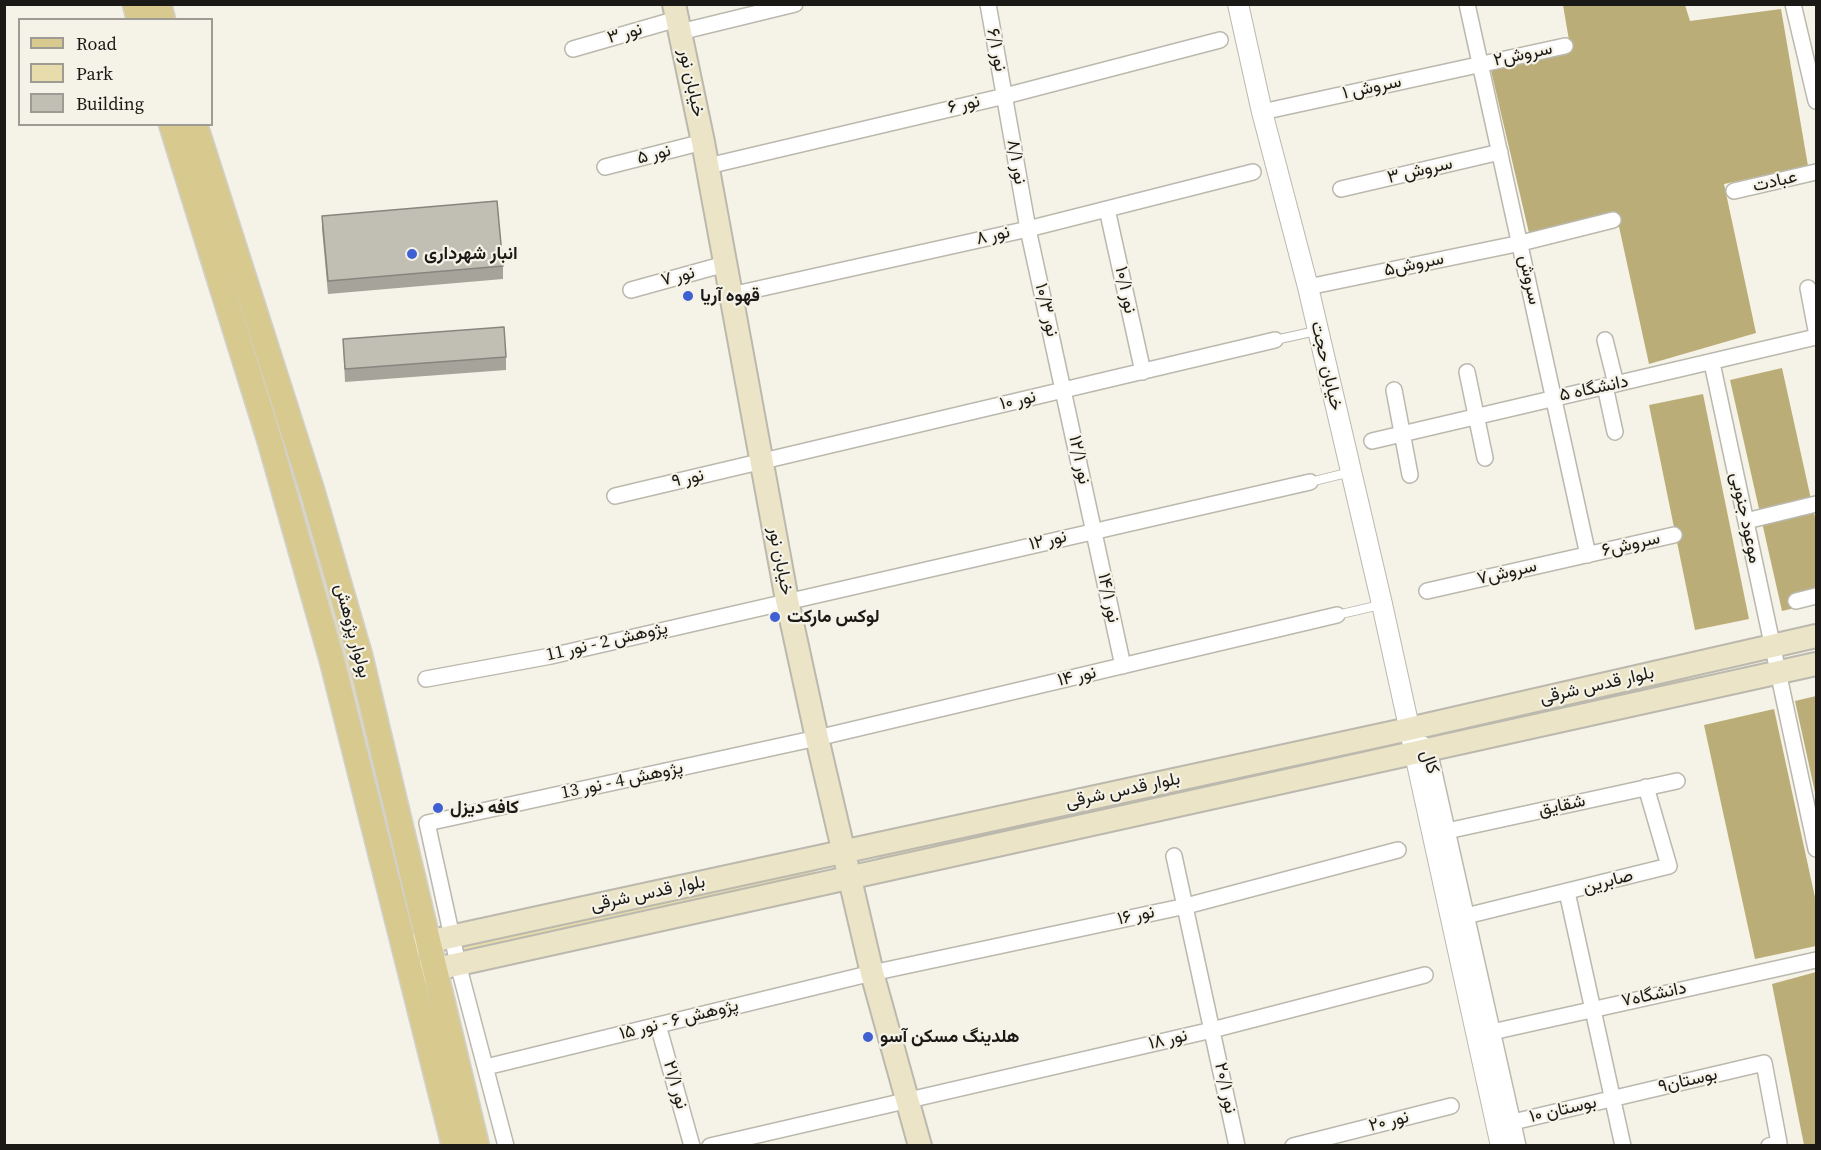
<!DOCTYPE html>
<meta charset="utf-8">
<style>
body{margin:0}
#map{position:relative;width:1821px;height:1150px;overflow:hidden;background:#f5f2e7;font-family:"Source Serif 4",serif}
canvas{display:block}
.frame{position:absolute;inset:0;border:6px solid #1a1915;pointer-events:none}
.legend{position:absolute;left:18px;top:18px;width:195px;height:108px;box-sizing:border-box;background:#f5f2e7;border:2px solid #9d9b93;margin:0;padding:8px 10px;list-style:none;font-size:18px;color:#1a1915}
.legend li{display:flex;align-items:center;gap:12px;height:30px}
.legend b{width:30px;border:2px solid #9d9b93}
</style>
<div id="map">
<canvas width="1821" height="1150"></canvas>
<div class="frame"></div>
<ul class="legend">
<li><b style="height:8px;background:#d8c98f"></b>Road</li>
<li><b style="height:16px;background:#e8dcad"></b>Park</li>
<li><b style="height:16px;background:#c1beb4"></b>Building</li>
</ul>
</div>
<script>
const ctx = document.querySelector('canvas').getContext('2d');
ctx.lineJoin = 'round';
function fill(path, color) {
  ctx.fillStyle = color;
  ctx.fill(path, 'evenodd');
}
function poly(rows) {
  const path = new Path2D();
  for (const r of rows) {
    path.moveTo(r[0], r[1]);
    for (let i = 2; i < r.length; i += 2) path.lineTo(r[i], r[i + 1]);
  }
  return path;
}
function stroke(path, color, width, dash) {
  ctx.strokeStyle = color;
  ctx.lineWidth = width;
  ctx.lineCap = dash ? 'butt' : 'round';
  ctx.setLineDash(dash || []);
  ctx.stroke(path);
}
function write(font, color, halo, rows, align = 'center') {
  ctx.font = font + ' "Source Serif 4",Vazirmatn,serif';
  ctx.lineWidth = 4.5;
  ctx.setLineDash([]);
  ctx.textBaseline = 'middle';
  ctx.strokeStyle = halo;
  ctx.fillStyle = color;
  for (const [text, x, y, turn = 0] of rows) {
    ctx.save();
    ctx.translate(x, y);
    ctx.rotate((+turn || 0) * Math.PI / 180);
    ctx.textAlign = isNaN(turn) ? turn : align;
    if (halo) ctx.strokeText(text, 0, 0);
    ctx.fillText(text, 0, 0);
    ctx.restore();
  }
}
const green = poly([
 [180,125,186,125,338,611,415,934,302,508],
 [1751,660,1692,675,1682,685,1442,737,1439,734,1439,731],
 [1392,740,1394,747,880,860,878,857,882,853],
 [816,869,816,877,461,955,459,945]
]);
const forest = poly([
 [1563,5,1685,5,1690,21,1781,9,1808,166,1724,184,1756,333,1649,364,1616,213,1529,233,1489,62,1571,52],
 [1782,368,1816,522,1816,603,1782,611,1730,380],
 [1703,394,1749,619,1695,630,1649,405],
 [1816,696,1816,797,1795,701],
 [1774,709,1816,902,1816,946,1755,959,1704,725],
 [1816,972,1816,1145,1804,1145,1772,984]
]);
const service = poly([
 [1275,340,1316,331],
 [1310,482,1351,472],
 [1337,615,1380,605]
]);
const minor = poly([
 [988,4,1028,229,1123,666],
 [1467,4,1588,555],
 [1793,4,1816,101],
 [680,32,795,4],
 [573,49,677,19],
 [1262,112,1565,46],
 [708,166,1005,96,1220,40],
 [605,167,703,142],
 [1341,189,1500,152],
 [1734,191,1816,172],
 [1107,209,1143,372],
 [1308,287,1521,243,1613,220],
 [1808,288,1816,330],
 [631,290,725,264],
 [731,295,1028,229,1253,172],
 [1605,340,1616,384],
 [1712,363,1816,849],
 [1467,372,1485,458],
 [1605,386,1615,432],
 [1394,390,1410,475],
 [1372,441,1816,337],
 [615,496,1275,340],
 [1746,521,1816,504],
 [1427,591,1674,535],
 [1796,601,1816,596],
 [426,679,551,656,1310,482],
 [1423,744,1429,750,1518,1146],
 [1447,831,1677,781],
 [1174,856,1237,1146],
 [1567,892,1623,1146],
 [1466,916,1669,866,1646,787],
 [658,1025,692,1146],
 [1492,1032,1816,960],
 [486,1067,872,973,1186,906,1398,850],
 [1513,1122,1764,1063,1779,1143,1769,1146],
 [506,1146,458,964,427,823,817,738,1337,615],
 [710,1146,1212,1030,1425,975],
 [1293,1146,1451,1106]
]);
const tertiary = poly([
 [1238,4,1262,112,1308,287,1382,604,1501,1146]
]);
const secondary = poly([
 [674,4,703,142,787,600,817,738,872,973,920,1146],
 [404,947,1409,729,1816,636],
 [418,973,1816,664]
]);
const primary = poly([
 [135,4,139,20],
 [159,4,163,20],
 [171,124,270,442,332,661,454,1146],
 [195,124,312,490,360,655,477,1146]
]);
const wall = poly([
 [322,216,503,266,503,279,328,294,322,229],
 [343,339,506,357,506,370,345,382]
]);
const building = poly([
 [497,201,503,266,328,281,322,216,497,201],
 [504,327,506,357,345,369,343,339,504,327]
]);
const markers = [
 [412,254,6,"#3e60d2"],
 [688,296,6,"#3e60d2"],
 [775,617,6,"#3e60d2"],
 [438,808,6,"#3e60d2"],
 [868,1037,6,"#3e60d2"]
];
const streetNames = [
 ["نور ۳",625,34,-16],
 ["نور ۶/۱",996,50,79],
 ["سروش۲",1523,55,-12],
 ["خیابان نور",691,83,78],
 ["سروش ۱",1372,88,-12],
 ["نور ۶",964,105,-13],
 ["نور ۵",654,155,-15],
 ["نور ۸/۱",1016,162,80],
 ["سروش ۳",1420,171,-13],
 ["عبادت",1775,182,-13],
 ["نور ۸",993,236,-13],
 ["سروش۵",1414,265,-12],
 ["نور ۷",678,277,-15],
 ["سروش",1529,280,78],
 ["نور ۱۰/۱",1125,290,78],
 ["نور ۱۰/۳",1046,310,77],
 ["خیابان حجت",1326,366,77],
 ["دانشگاه ۵",1594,389,-12],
 ["نور ۱۰",1018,401,-13],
 ["نور ۱۲/۱",1079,460,78],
 ["نور ۹",688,479,-13],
 ["موعود جنوبی",1745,518,78],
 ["نور ۱۲",1048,541,-13],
 ["سروش۶",1631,545,-13],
 ["خیابان نور",780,561,79],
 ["سروش۷",1507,573,-13],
 ["نور ۱۴/۱",1108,598,78],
 ["بولوار پژوهش",352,631,75],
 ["پژوهش 2 - نور 11",607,642,-13],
 ["نور ۱۴",1077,677,-13],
 ["بلوار قدس شرقی",1597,686,-13],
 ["کال",1429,762,70],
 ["پژوهش 4 - نور 13",622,781,-12],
 ["بلوار قدس شرقی",1123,791,-12],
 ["شقایق",1562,806,-12],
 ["صابرین",1608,882,-15],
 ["بلوار قدس شرقی",648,894,-12],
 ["نور ۱۶",1136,916,-12],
 ["دانشگاه۷",1654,995,-12],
 ["پژوهش ۶ - نور ۱۵",679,1020,-14],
 ["نور ۱۸",1168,1040,-13],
 ["بوستان۹",1688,1081,-13],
 ["نور ۲۱/۱",675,1085,74],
 ["نور ۲۰/۱",1225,1088,78],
 ["بوستان ۱۰",1563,1110,-13],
 ["نور ۲۰",1389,1122,-14]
];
const poiNames = [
 ["انبار شهرداری",424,254],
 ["قهوه آریا",700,296],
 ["لوکس مارکت",787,617],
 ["کافه دیزل",450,808],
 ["هلدینگ مسکن آسو",880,1037]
];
fill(green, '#e8dcad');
fill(forest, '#bbad77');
stroke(service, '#bbb8ae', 10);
stroke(minor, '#bbb8ae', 18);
stroke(tertiary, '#bbb8ae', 22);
stroke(secondary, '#bbb8ae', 26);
stroke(primary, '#d1d1d0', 27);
stroke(service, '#fff', 8);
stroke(minor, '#fff', 15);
stroke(tertiary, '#fff', 20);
stroke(secondary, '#ece4c7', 22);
stroke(primary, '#d8c98f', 24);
fill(wall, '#a6a39b');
fill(building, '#c1beb4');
stroke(building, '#87857e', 1.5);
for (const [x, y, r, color] of markers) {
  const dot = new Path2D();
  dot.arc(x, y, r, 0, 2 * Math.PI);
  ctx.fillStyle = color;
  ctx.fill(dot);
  stroke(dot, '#f5f2e7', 2);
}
write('18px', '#1a1915', '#f5f2e7', streetNames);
write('bold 18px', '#1a1915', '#f5f2e7', poiNames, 'left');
</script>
